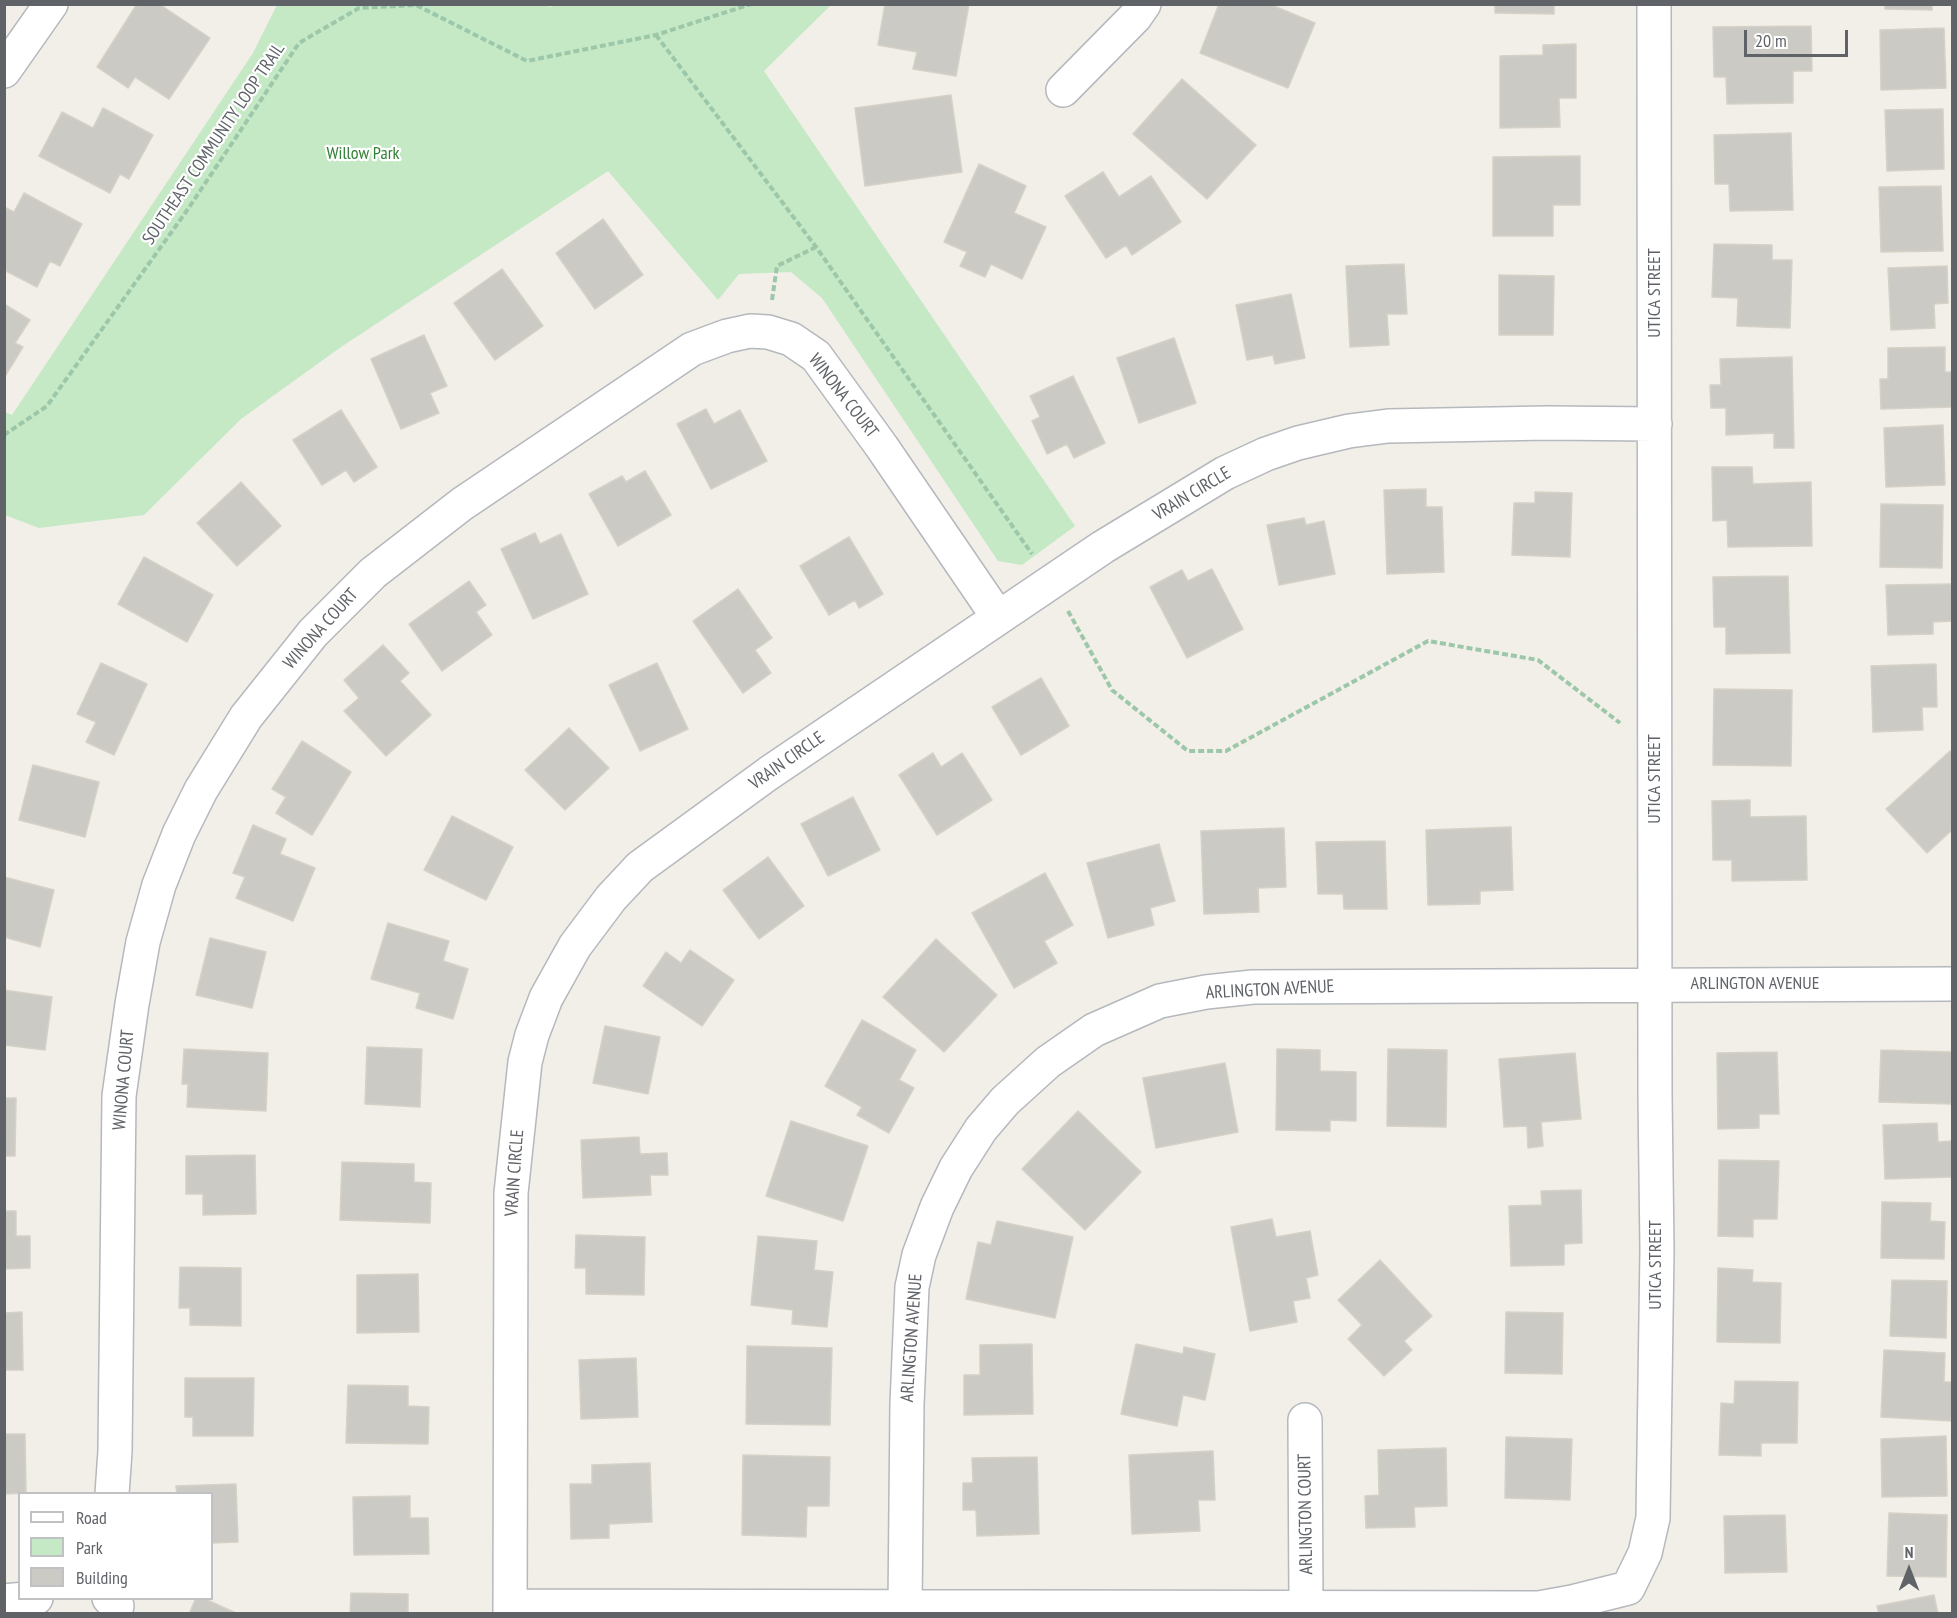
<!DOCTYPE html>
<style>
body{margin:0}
#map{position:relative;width:1957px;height:1618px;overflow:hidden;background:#f1efe8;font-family:"PT Sans Narrow",sans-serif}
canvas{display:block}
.frame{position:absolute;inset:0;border:6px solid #5f6368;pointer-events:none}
.legend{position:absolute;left:18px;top:1492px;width:195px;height:108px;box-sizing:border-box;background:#fff;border:2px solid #bfc1c3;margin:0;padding:8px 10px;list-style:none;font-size:18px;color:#5f6368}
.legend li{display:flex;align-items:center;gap:12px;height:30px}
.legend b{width:30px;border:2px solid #bfc1c3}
.north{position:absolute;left:1879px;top:1540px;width:60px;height:60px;-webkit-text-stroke:4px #fff;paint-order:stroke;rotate:0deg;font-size:16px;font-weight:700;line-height:24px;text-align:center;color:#5f6368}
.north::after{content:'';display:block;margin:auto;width:21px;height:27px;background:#5f6368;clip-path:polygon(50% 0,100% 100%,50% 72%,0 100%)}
.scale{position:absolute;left:1744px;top:30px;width:104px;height:27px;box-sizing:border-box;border:3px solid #5f6368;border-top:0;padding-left:8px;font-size:18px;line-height:21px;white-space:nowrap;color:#5f6368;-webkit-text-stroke:4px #fff;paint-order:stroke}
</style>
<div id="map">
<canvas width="1957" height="1618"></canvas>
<div class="frame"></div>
<ul class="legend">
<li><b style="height:8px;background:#fff"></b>Road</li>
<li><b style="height:16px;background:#c5e8c5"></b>Park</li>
<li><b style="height:16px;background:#cccac5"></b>Building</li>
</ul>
<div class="north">N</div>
<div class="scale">20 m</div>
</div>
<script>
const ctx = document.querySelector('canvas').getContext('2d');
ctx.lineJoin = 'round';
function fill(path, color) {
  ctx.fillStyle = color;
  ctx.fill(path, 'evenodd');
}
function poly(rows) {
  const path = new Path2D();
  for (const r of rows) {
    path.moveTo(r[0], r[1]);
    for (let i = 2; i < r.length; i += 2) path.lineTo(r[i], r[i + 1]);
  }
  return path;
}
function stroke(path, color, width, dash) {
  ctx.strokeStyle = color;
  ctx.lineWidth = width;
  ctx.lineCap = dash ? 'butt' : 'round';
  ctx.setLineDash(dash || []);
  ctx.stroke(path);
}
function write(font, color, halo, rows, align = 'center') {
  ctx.font = font + ' "PT Sans Narrow",sans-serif';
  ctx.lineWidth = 4.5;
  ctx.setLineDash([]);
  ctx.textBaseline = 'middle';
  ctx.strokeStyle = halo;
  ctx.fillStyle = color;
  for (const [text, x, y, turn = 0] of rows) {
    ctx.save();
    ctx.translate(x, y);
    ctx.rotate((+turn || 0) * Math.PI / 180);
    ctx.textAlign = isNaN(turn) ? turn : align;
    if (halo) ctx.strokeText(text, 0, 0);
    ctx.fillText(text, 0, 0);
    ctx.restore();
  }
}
const green = poly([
 [544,5,550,7,558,4,831,5,764,71,1075,526,1022,565,998,561,822,298,791,272,739,274,718,300,608,171,341,347,241,419,144,515,39,528,5,515,5,412,12,415,253,53,277,5]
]);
const building = poly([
 [137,4,159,4,210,38,169,99,135,77,128,88,97,67,137,4],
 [885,4,969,4,956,76,913,69,917,52,878,45,885,4],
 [1219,4,1269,4,1315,23,1288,88,1200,53,1219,4],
 [1495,4,1554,4,1554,14,1495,13,1495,4],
 [1885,4,1932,4,1932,10,1885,9,1885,4],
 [1811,26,1812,71,1793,71,1793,103,1727,104,1726,77,1714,77,1713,27,1811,26],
 [1944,28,1946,88,1881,90,1880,30,1944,28],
 [1576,44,1576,98,1559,98,1560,127,1500,128,1500,56,1543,55,1543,45,1576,44],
 [1182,79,1256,145,1207,199,1133,134,1182,79],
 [951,95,962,172,865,186,855,108,951,95],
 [103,108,153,135,129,179,120,174,110,193,39,156,62,112,93,128,103,108],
 [1943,109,1944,169,1887,171,1885,110,1943,109],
 [1791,133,1793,210,1730,211,1729,184,1715,184,1714,135,1791,133],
 [1580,156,1580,205,1553,205,1553,236,1493,236,1493,157,1580,156],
 [979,164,1026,186,1014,213,1046,227,1022,279,991,264,985,277,960,266,967,252,944,242,979,164],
 [1103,172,1119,197,1151,176,1181,222,1132,255,1126,245,1106,258,1065,196,1103,172],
 [1941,186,1943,251,1881,252,1879,187,1941,186],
 [24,193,82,224,60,266,50,261,37,287,4,270,4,207,14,212,24,193],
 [603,219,643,275,595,309,556,253,603,219],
 [1714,244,1772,245,1772,260,1792,260,1790,328,1737,326,1738,298,1712,297,1714,244],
 [1404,264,1407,314,1387,314,1389,345,1350,347,1346,266,1404,264],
 [1947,266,1948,303,1934,304,1935,328,1891,330,1888,268,1947,266],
 [502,269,543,326,495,360,454,303,502,269],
 [1499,275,1554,276,1553,335,1499,335,1499,275],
 [1291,294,1305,358,1275,364,1273,355,1247,360,1236,305,1291,294],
 [4,304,30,320,15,343,23,347,4,378,4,304],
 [424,335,447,386,430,393,439,413,401,429,371,359,424,335],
 [1174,338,1196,403,1139,423,1117,358,1174,338],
 [1945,347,1945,372,1952,372,1952,407,1881,409,1880,379,1888,379,1888,348,1945,347],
 [1792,357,1794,448,1774,448,1774,433,1726,435,1726,408,1711,408,1710,385,1721,385,1720,359,1792,357],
 [1073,376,1105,443,1074,458,1067,444,1047,454,1032,421,1040,417,1030,396,1073,376],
 [706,409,714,424,740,410,767,461,711,489,677,424,706,409],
 [341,410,377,467,354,482,346,470,322,485,293,440,341,410],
 [1943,425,1945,485,1886,487,1884,428,1943,425],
 [1712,467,1752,467,1753,484,1811,482,1812,546,1728,547,1727,520,1713,521,1712,467],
 [645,471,671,515,618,546,589,494,622,476,626,482,645,471],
 [241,482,281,526,237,566,197,523,241,482],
 [1426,489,1426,507,1442,507,1444,572,1387,574,1384,490,1426,489],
 [1535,492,1572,493,1570,557,1512,555,1514,503,1535,503,1535,492],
 [1881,504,1943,505,1942,568,1880,567,1881,504],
 [1304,518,1306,525,1324,521,1335,574,1279,585,1267,525,1304,518],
 [535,533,540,544,561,534,588,594,533,619,501,549,535,533],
 [849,537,883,594,859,608,855,600,829,615,800,566,849,537],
 [144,557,213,595,187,642,118,604,144,557],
 [1212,569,1243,629,1187,658,1150,587,1182,570,1188,581,1212,569],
 [1788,576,1790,653,1726,654,1726,627,1714,627,1713,577,1788,576],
 [469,581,486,605,476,612,492,635,442,671,409,624,469,581],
 [1952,584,1952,621,1933,622,1933,634,1888,635,1886,585,1952,584],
 [738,589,772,638,755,650,771,673,743,693,693,621,738,589],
 [383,645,409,673,400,681,431,715,386,756,344,711,359,698,344,680,383,645],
 [101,663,147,684,114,755,86,742,96,722,77,714,101,663],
 [657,663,688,729,640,751,609,685,657,663],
 [1936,664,1937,707,1922,707,1923,730,1873,732,1871,666,1936,664],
 [1041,678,1069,726,1021,755,992,707,1041,678],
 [1714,689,1792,690,1791,766,1713,765,1714,689],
 [569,728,609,768,565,810,525,770,569,728],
 [302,741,351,772,312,835,276,813,286,797,272,789,302,741],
 [1950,751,1952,753,1952,830,1927,853,1886,809,1950,751],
 [933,753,941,767,962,753,992,800,937,835,899,775,933,753],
 [33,765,99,782,85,837,19,820,33,765],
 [853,797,880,850,828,876,801,824,853,797],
 [1750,800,1750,817,1806,816,1807,880,1732,881,1732,860,1713,860,1712,801,1750,800],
 [452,816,513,847,486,900,424,870,452,816],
 [253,825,286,839,280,854,315,868,293,921,236,898,245,877,233,873,253,825],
 [1511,827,1513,890,1480,891,1480,904,1428,905,1426,830,1511,827],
 [1284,828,1286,887,1258,888,1259,912,1204,914,1201,831,1284,828],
 [1385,841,1387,909,1344,909,1343,894,1318,894,1316,842,1385,841],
 [1159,844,1175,901,1150,908,1154,925,1108,938,1087,863,1159,844],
 [768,857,804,906,759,939,723,890,768,857],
 [1045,873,1073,925,1044,941,1057,963,1014,988,972,913,1045,873],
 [4,877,54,890,40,947,4,937,4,877],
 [388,923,449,941,443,961,468,969,453,1019,416,1008,420,993,371,979,388,923],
 [210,938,266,952,252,1008,196,995,210,938],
 [936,939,997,995,944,1052,883,997,936,939],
 [690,950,734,980,702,1026,643,986,666,952,681,963,690,950],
 [4,990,52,997,45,1050,4,1045,4,990],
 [862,1020,916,1050,899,1080,914,1088,889,1133,857,1115,862,1107,825,1086,862,1020],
 [605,1026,660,1037,648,1094,593,1083,605,1026],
 [367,1047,422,1049,420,1107,365,1104,367,1047],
 [184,1049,268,1053,266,1111,187,1107,188,1084,182,1084,184,1049],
 [1277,1049,1320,1050,1320,1071,1356,1072,1356,1121,1330,1120,1330,1131,1276,1130,1277,1049],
 [1388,1049,1447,1050,1446,1127,1387,1126,1388,1049],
 [1881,1050,1952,1052,1952,1104,1879,1102,1881,1050],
 [1777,1052,1779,1114,1759,1114,1759,1128,1718,1129,1717,1053,1777,1052],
 [1575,1053,1581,1119,1541,1122,1543,1146,1528,1148,1527,1126,1504,1127,1499,1059,1575,1053],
 [1225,1063,1238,1132,1156,1148,1143,1078,1225,1063],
 [4,1098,16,1098,15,1156,4,1156,4,1098],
 [1078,1111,1141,1172,1085,1230,1022,1169,1078,1111],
 [791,1121,868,1146,843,1221,766,1196,791,1121],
 [1937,1123,1938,1142,1952,1141,1952,1177,1885,1179,1883,1125,1937,1123],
 [639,1137,640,1154,667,1153,668,1175,650,1175,651,1195,583,1198,581,1140,639,1137],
 [255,1155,256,1214,203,1215,203,1194,186,1194,186,1156,255,1155],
 [1719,1160,1779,1161,1777,1219,1753,1219,1753,1237,1718,1236,1719,1160],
 [342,1162,414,1164,414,1182,431,1183,430,1223,340,1220,342,1162],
 [1581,1190,1582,1243,1564,1244,1564,1265,1511,1266,1509,1206,1542,1205,1541,1191,1581,1190],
 [1882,1202,1931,1203,1930,1221,1945,1222,1944,1259,1881,1258,1882,1202],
 [4,1211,16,1211,16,1236,30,1236,30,1268,4,1269,4,1211],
 [1272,1219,1276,1237,1310,1231,1318,1275,1306,1278,1310,1298,1293,1301,1297,1322,1250,1331,1231,1227,1272,1219],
 [997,1221,1073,1237,1055,1318,966,1299,978,1242,991,1245,997,1221],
 [576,1235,645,1237,644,1295,586,1294,586,1268,575,1268,576,1235],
 [758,1236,817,1241,814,1270,833,1272,827,1327,792,1324,793,1310,751,1305,758,1236],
 [1380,1260,1432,1316,1404,1341,1412,1350,1384,1376,1348,1339,1362,1325,1338,1300,1380,1260],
 [180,1267,241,1268,241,1326,190,1325,190,1308,179,1308,180,1267],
 [1718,1268,1753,1270,1752,1282,1781,1283,1780,1343,1717,1342,1718,1268],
 [418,1274,419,1332,357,1333,357,1275,418,1274],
 [1892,1280,1947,1281,1946,1338,1890,1336,1892,1280],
 [22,1312,23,1370,4,1370,4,1313,22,1312],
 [1506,1312,1563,1313,1562,1374,1505,1373,1506,1312],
 [1032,1344,1033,1414,964,1415,964,1375,980,1375,980,1345,1032,1344],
 [1136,1344,1183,1354,1184,1347,1215,1354,1205,1400,1183,1395,1177,1426,1121,1414,1136,1344],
 [747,1346,832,1348,830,1425,746,1424,747,1346],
 [1884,1350,1945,1353,1944,1382,1952,1382,1952,1421,1881,1417,1884,1350],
 [636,1358,638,1417,581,1419,579,1360,636,1358],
 [185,1378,254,1378,253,1436,193,1436,193,1417,185,1417,185,1378],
 [1735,1381,1798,1382,1797,1443,1761,1443,1761,1456,1719,1455,1721,1403,1734,1404,1735,1381],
 [348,1385,408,1386,408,1406,429,1407,428,1444,346,1443,348,1385],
 [4,1434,25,1434,26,1493,4,1494,4,1434],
 [1946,1436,1947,1496,1882,1497,1881,1439,1946,1436],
 [1506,1437,1572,1439,1570,1500,1505,1498,1506,1437],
 [1446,1448,1447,1506,1414,1507,1415,1527,1366,1528,1365,1496,1379,1495,1378,1450,1446,1448],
 [1213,1451,1215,1500,1198,1500,1200,1531,1132,1534,1129,1455,1213,1451],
 [743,1455,830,1457,829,1506,807,1506,806,1537,742,1535,743,1455],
 [1037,1457,1039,1534,977,1536,976,1510,963,1510,963,1483,973,1483,972,1458,1037,1457],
 [650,1463,652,1522,609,1524,609,1538,571,1539,570,1484,592,1484,592,1465,650,1463],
 [236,1484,238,1542,212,1543,212,1494,177,1494,176,1486,236,1484],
 [410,1496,410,1518,428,1518,429,1554,354,1555,353,1497,410,1496],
 [1889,1513,1947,1515,1946,1577,1887,1576,1889,1513],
 [1785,1515,1787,1572,1725,1573,1724,1516,1785,1515],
 [351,1593,408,1594,408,1614,350,1614,351,1593],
 [1934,1595,1938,1614,1879,1614,1877,1606,1934,1595],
 [196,1598,203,1598,238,1614,189,1614,196,1598]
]);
const path = poly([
 [656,35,816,247,1032,554],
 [772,300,777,266,816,247],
 [4,435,47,406,188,209,299,43,359,8,416,5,527,61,656,35,751,4],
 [1068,611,1112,690,1188,751,1226,751,1428,641,1538,660,1620,723]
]);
const street = poly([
 [4,71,51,4],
 [1063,90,1135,17,1144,4],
 [1305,1420,1306,1607],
 [112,1494,115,1451,119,1096,132,1004,143,942,159,885,179,834,201,790,246,717,313,633,373,573,462,504,692,349,727,336,750,331,768,332,791,339,816,356,882,447,998,617],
 [109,1598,117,1606],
 [4,1601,36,1598],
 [510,1606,1539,1608,1572,1602,1628,1588,1645,1553,1653,1518,1657,1250,1655,1096,1654,4],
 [905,1607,907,1404,912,1287,919,1255,937,1207,956,1168,981,1129,1005,1101,1048,1062,1094,1030,1160,1001,1206,992,1253,987,1952,984],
 [510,1614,511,1193,525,1062,532,1035,546,998,575,946,611,898,640,867,769,773,1103,547,1225,473,1266,454,1298,443,1349,431,1388,426,1547,423,1655,424]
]);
const streetNames = [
 ["SOUTHEAST COMMUNITY LOOP TRAIL",214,144,-56],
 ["UTICA STREET",1655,293,-90],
 ["WINONA COURT",843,396,52],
 ["VRAIN CIRCLE",1192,494,-31],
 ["WINONA COURT",321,629,-48],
 ["VRAIN CIRCLE",787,761,-35],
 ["UTICA STREET",1655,779,-90],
 ["ARLINGTON AVENUE",1755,984],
 ["ARLINGTON AVENUE",1270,990,-3],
 ["WINONA COURT",124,1080,-85],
 ["VRAIN CIRCLE",515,1173,-86],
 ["UTICA STREET",1656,1265,-90],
 ["ARLINGTON AVENUE",912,1338,-86],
 ["ARLINGTON COURT",1306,1514,-91]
];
const parkNames = [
 ["Willow Park",363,154]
];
fill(green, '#c5e8c5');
fill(building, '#cccac5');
stroke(building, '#d6d1c6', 1.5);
stroke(street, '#b5b8bc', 36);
stroke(path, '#9cc7a9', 4, [6, 3]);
stroke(street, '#fff', 33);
write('18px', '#5f6368', '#fff', streetNames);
write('18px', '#348238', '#fff', parkNames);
</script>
